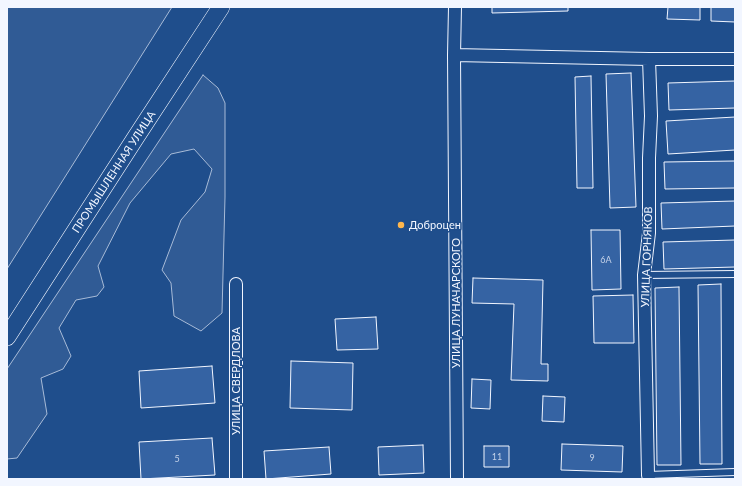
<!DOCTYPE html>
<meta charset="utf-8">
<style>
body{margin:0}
#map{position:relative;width:742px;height:486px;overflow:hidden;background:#1f4e8c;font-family:Lato,sans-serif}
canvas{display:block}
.frame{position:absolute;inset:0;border:8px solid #f2f6ff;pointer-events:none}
</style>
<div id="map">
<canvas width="742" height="486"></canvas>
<div class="frame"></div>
</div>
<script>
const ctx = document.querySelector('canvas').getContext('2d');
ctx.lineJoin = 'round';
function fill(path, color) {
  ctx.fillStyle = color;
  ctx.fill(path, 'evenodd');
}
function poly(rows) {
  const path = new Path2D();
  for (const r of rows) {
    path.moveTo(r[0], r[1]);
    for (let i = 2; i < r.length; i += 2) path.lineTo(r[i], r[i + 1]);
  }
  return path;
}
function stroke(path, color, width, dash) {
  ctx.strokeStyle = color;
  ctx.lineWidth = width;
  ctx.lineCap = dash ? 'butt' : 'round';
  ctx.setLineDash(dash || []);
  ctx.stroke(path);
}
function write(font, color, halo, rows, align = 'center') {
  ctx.font = font + ' Lato,sans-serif';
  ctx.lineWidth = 3;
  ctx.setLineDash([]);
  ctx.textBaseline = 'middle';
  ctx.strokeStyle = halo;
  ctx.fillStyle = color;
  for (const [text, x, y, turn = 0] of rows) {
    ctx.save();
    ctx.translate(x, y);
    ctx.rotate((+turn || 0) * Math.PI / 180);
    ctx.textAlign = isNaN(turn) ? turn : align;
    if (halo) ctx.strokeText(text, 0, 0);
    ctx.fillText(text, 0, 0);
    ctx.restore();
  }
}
const green = poly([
 [7,7,172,7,7,269,7,7],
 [203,75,218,88,225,103,225,197,222,313,201,331,174,316,171,283,162,270,181,220,205,192,212,169,194,149,171,154,130,203,98,266,104,287,97,296,76,300,59,328,71,356,63,369,41,378,47,414,17,458,7,459,7,369,203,75]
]);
const building = poly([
 [492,7,568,7,568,11,492,13,492,7],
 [668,7,700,7,700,20,667,19,668,7],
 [711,7,735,7,735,22,711,21,711,7],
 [631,73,636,207,610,208,606,74,631,73],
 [591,76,593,188,577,188,575,77,591,76],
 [735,81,735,108,669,110,668,83,735,81],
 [735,117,735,150,668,154,666,121,735,117],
 [735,161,735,188,665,189,664,162,735,161],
 [735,201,735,226,662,229,661,203,735,201],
 [591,230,620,230,621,289,592,290,591,230],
 [735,240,735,267,664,269,663,242,735,240],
 [473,278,543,280,541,364,548,364,548,381,511,380,514,304,472,303,473,278],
 [721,284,722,464,700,464,698,285,721,284],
 [679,287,681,465,657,465,655,288,679,287],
 [633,295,634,343,594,343,593,296,633,295],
 [376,317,378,349,337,350,335,319,376,317],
 [291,361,353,363,352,410,290,408,291,361],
 [212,366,215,403,141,408,139,371,212,366],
 [472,379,491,380,490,409,471,408,472,379],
 [543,396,565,397,564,422,542,421,543,396],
 [212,438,215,475,141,479,139,442,212,438],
 [562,444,623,446,622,472,561,470,562,444],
 [423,445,424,473,379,475,378,447,423,445],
 [484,446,509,446,509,467,484,467,484,446],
 [329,447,331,474,266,479,264,451,329,447]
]);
const lane = poly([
 [644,275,735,274],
 [648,475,735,472]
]);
const street = poly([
 [455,7,454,55,457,479],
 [454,55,649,59,735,59],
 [236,284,236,479],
 [649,479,648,475,644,275,649,233,649,158,651,116,649,59]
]);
const secondary = poly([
 [7,337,136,137,221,7]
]);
const markers = [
 [401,225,4,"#ffb74d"]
];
const numberNames = [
 ["6А",606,260],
 ["11",497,457],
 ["9",592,458],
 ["5",177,459]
];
const streetNames = [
 ["ПРОМЫШЛЕННАЯ УЛИЦА",114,172,-57],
 ["УЛИЦА ГОРНЯКОВ",647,257,-88],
 ["УЛИЦА ЛУНАЧАРСКОГО",456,303,-90],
 ["УЛИЦА СВЕРДЛОВА",236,381,-90]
];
const poiNames = [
 ["Доброцен",409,225]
];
fill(green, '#305b95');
stroke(green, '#a8bbd7', 1);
fill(building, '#3563a3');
stroke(building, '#f2f6ff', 1);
stroke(lane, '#f2f6ff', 8);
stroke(street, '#f2f6ff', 14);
stroke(secondary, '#f2f6ff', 18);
stroke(lane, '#1f4e8c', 6);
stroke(street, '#1f4e8c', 12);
stroke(secondary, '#1f4e8c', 17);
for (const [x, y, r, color] of markers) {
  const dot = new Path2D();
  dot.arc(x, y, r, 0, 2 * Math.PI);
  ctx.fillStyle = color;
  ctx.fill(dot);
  stroke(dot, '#1f4e8c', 1.5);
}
write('9px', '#c3d1e8', null, numberNames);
write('11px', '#f2f6ff', '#1f4e8c', streetNames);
write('11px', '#f2f6ff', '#1f4e8c', poiNames, 'left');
</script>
